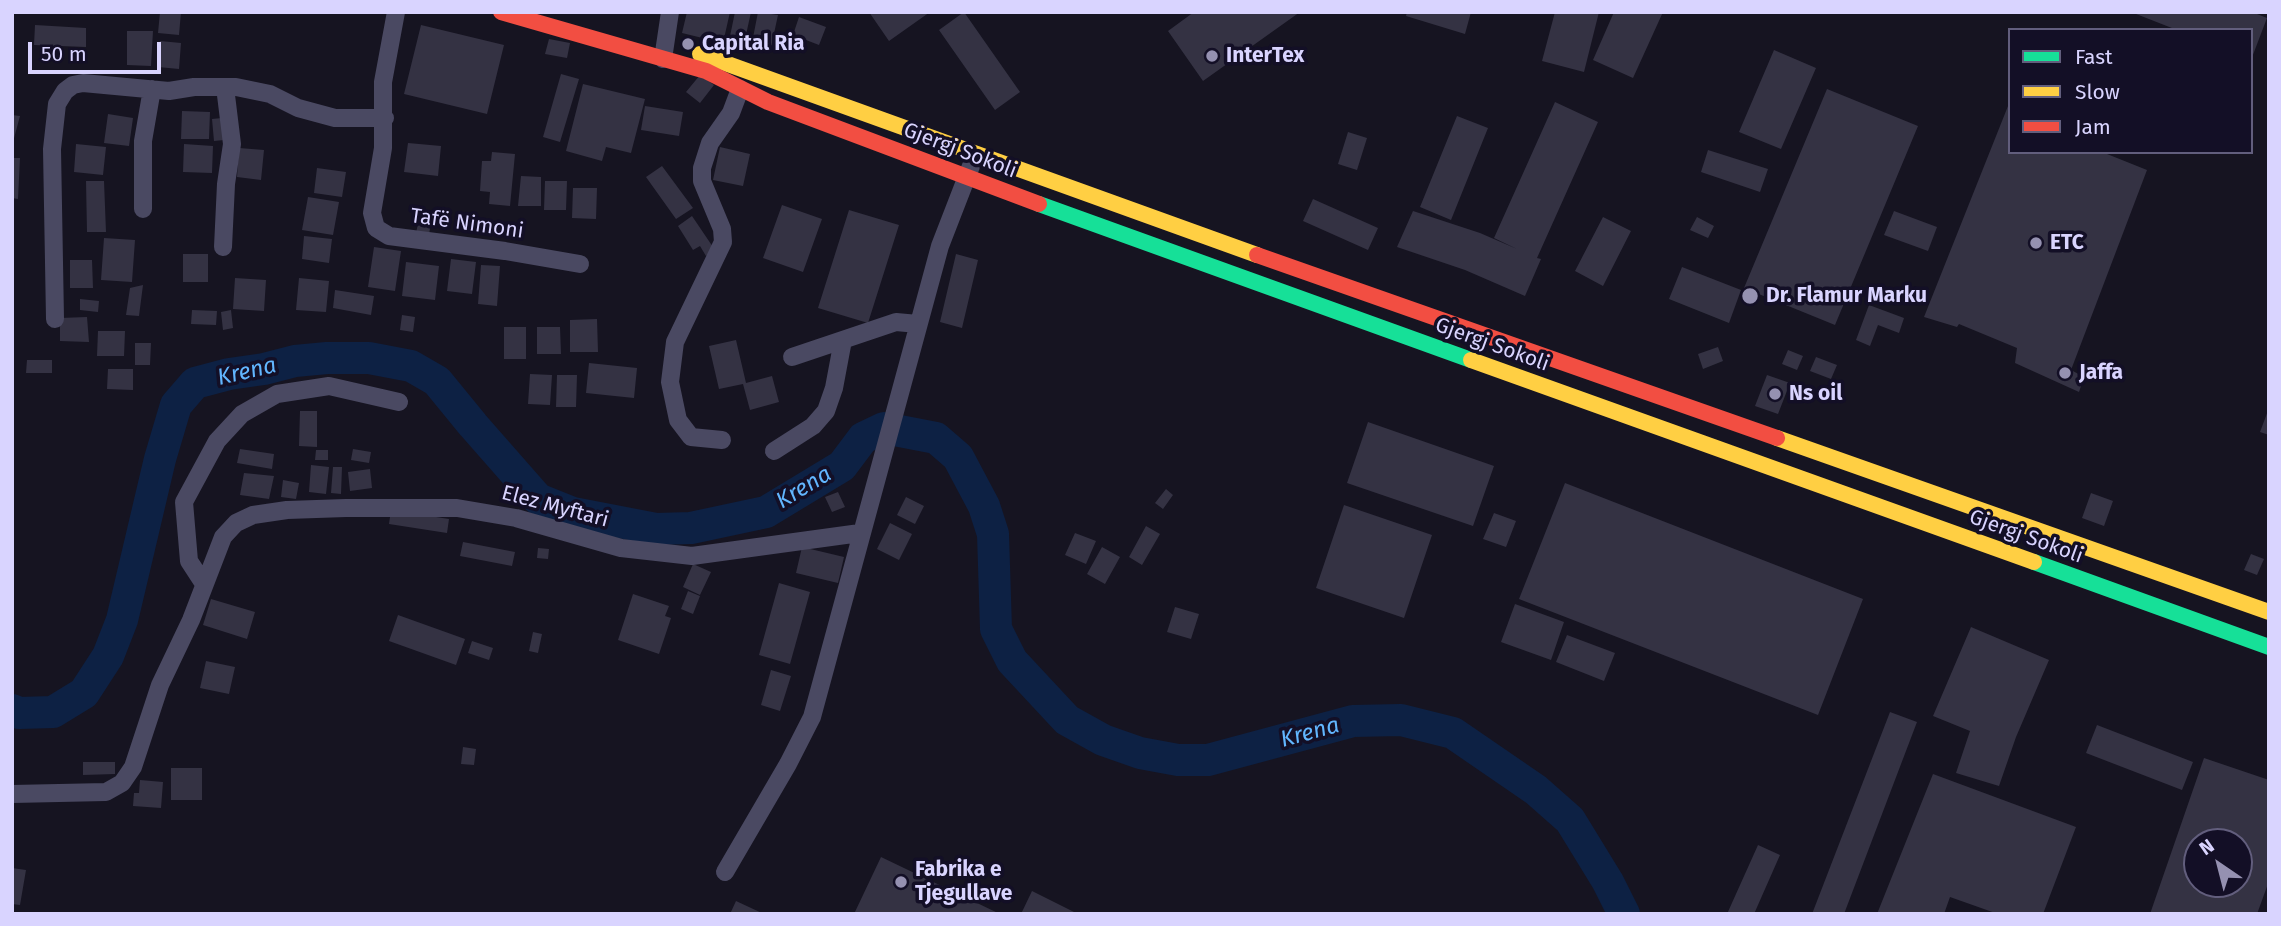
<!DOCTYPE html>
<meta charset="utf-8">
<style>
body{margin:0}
#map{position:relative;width:2281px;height:926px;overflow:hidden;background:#161421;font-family:"Fira Sans",sans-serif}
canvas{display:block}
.frame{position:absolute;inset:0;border:14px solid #d9d4ff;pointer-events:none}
.legend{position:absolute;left:2008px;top:28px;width:245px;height:126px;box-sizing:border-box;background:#130f26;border:2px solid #625e7d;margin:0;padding:9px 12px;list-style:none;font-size:21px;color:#d9d4ff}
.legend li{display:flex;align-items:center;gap:14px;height:35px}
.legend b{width:35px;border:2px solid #625e7d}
.north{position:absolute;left:2183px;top:828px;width:70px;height:70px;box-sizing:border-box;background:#130f26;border:2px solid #625e7d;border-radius:50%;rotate:325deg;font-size:19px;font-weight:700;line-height:28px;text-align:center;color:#d9d4ff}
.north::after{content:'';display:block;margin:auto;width:24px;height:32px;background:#9591b1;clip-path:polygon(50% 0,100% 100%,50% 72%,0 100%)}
.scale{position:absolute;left:28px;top:42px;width:133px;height:32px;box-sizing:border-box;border:4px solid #d9d4ff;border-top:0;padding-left:9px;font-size:21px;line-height:24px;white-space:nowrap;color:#d9d4ff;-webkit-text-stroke:5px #130f26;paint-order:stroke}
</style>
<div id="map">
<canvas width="2281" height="926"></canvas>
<div class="frame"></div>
<ul class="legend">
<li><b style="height:9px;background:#16e098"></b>Fast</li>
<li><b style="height:9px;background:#ffcf43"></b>Slow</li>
<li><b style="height:9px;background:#f24e42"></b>Jam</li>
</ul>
<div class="north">N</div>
<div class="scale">50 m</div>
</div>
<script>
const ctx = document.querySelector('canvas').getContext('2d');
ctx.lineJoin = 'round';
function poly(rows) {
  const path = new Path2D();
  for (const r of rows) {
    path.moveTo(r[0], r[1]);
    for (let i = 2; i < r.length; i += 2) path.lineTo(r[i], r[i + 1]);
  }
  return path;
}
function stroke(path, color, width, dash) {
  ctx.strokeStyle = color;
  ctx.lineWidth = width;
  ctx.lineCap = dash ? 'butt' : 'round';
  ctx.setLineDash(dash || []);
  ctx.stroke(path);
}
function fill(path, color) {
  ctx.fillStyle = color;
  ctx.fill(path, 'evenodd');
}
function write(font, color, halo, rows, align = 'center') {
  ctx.font = font + ' "Fira Sans",sans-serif';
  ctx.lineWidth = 7;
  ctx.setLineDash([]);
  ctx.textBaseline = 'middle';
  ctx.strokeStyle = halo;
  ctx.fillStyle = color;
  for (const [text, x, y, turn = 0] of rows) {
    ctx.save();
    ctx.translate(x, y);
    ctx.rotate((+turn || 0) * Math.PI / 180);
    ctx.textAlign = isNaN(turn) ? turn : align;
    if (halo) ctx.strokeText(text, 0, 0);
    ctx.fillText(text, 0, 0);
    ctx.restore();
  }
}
const river = poly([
 [12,710,19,713,53,712,84,693,108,656,122,620,160,459,176,405,195,383,229,374,264,369,295,361,327,358,369,358,411,366,437,381,473,425,538,499,573,513,656,529,691,528,766,512,842,466,863,438,884,428,936,438,958,457,984,506,993,534,996,629,1012,661,1067,720,1103,740,1140,753,1178,760,1208,760,1353,721,1401,720,1453,733,1536,790,1570,820,1608,882,1624,914]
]);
const building = poly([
 [160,12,181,12,179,35,158,33],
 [687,12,730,12,723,43,682,33],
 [735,12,751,12,744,44,729,41],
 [758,12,778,15,770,52,751,48],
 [869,12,930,12,889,41],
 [964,12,1020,92,995,110,939,30],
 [1194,12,1300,12,1203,81,1168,31],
 [1407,12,1471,12,1465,34,1406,16],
 [1555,12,1599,12,1584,72,1542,61],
 [1614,12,1663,12,1633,78,1593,60],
 [2131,12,2252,12,2267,18,2251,60,2251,30,2177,30],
 [799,17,826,27,819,45,793,35],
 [35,25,86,28,86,47,34,45],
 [421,25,504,45,487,114,404,94],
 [127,31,153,31,151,66,127,65],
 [549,39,570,43,567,58,545,54],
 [160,41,181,43,179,69,158,67],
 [1774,50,1816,68,1781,149,1739,132],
 [561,74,579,79,560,142,543,137],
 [700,75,714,85,700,103,686,92],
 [583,84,645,99,631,153,606,147,602,161,566,151],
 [1827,89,1918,126,1835,325,1744,288],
 [2010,101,2010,152,2102,152,2147,170,2071,370,2084,377,2079,392,2015,363,2017,348,1959,324,1957,327,1924,317],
 [1555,102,1598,122,1537,258,1541,259,1525,296,1465,270,1397,247,1413,211,1480,233,1517,249,1494,238],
 [645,106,683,112,679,136,641,130],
 [182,111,210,112,209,139,181,139],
 [108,114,133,118,129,146,104,143],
 [12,115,20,116,13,142,12,142],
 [1457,116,1488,128,1451,220,1420,207],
 [222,118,224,140,214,141,212,119],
 [1348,132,1367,138,1357,170,1338,164],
 [408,143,441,146,438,176,404,172],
 [76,144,106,147,103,175,74,172],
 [184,144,213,146,212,173,183,172],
 [720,147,750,154,743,186,713,180],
 [239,148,264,150,261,180,237,177],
 [1708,150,1768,169,1760,192,1701,172],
 [492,152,515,154,510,206,489,204,490,192,480,191,482,161,491,161],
 [12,158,20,158,18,199,12,198],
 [662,166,693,208,676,219,646,177],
 [317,168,346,172,342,197,314,193],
 [521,176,541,177,541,206,518,206],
 [86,181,104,181,106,232,87,232],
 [545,181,567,181,566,210,544,210],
 [573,188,597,188,596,219,572,218],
 [308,197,339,202,333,235,302,230],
 [1313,199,1378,228,1368,250,1303,221],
 [782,205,822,219,803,272,763,258],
 [849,210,899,225,868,323,818,308],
 [1894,211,1937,227,1928,251,1884,235],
 [692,216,715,250,706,256,700,246,693,250,678,226],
 [1603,217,1631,231,1603,286,1575,271],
 [1697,217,1714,226,1708,238,1690,230],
 [419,219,431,221,429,235,416,233],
 [304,236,332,239,329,263,302,259],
 [104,238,135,240,132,282,101,280],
 [374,247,401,251,395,291,368,287],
 [183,254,208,254,208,282,183,282],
 [956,254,978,260,962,328,940,322],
 [451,259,476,262,472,294,447,291],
 [70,260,92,260,93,288,70,288],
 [406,262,439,266,435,300,402,296],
 [481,265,500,266,497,306,478,304],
 [1682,267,1741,290,1729,323,1669,299],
 [235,278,266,280,264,311,233,309],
 [299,278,329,281,326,312,296,310],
 [143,285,139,316,126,315,130,288],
 [335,290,374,296,371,315,333,308],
 [80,299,99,301,98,312,80,310],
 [1869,305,1904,318,1899,333,1878,325,1870,346,1856,340],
 [192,310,217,311,216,325,191,324],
 [231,310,233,328,223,330,221,312],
 [402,315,415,317,413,332,400,330],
 [87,317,89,342,60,341,60,318],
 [597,319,598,352,570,352,570,320],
 [504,327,526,327,526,359,504,359],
 [537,327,560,327,561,354,537,354],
 [98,331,125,331,124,356,97,356],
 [736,340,746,383,772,376,779,402,750,410,743,384,719,389,709,346],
 [135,343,151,343,150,365,135,365],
 [1718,347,1723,361,1703,369,1698,354],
 [1788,350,1803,356,1797,370,1782,364],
 [1816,357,1837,365,1831,379,1810,371],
 [27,360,52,360,52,373,26,373],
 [589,363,637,368,634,398,586,393],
 [108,369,133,369,133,390,107,389],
 [530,374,552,375,550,405,528,404],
 [557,375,577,375,576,407,556,407],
 [1767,375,1790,383,1778,414,1755,406],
 [2269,408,2269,435,2260,432],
 [300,411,317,411,317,447,299,446],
 [1368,422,1494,466,1473,526,1347,483],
 [240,449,274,454,272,469,237,463],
 [353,449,371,452,369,463,351,460],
 [316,450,328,450,328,460,315,460],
 [311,465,329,467,326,494,309,492],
 [333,467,342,467,341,494,331,493],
 [370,469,372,488,350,491,348,472],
 [244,473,274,476,269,499,240,495],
 [283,480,299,483,296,499,281,497],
 [1565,483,1863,599,1818,715,1519,599],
 [1166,489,1173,495,1163,509,1155,503],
 [838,492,845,507,832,512,825,497],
 [2091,493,2113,501,2104,526,2082,518],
 [906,497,924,506,915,524,897,515],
 [1344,505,1432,535,1404,618,1316,588],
 [391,510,449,519,447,533,389,524],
 [1494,513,1516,521,1506,547,1483,539],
 [890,523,912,534,899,560,877,549],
 [1146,526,1160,534,1142,565,1129,557],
 [1075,533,1096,541,1086,564,1065,555],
 [463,542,515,552,512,566,460,556],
 [802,547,844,557,838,583,796,573],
 [1102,547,1120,557,1105,584,1087,574],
 [538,548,549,549,548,559,537,558],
 [2251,554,2264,559,2257,575,2244,570],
 [693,564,711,572,700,595,683,587],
 [779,583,810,592,790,664,759,655],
 [688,591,700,596,693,614,681,609],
 [633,594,669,606,665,616,671,618,659,654,618,640],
 [211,599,255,612,247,639,203,625],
 [1515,604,1564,622,1551,660,1501,642],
 [1175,607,1199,614,1191,639,1167,632],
 [398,615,465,639,456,665,389,641],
 [1971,627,2049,660,2016,737,1999,786,1956,773,1970,731,1933,716],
 [533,632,542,634,538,653,529,651],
 [1567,635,1615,653,1604,681,1556,662],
 [472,641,493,648,489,660,468,653],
 [206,661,235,667,229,694,200,688],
 [771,670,791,676,780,711,761,705],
 [1890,712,1917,722,1844,914,1812,914],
 [2097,725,2193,762,2182,790,2086,753],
 [463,747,476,749,474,765,461,764],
 [2204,758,2269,780,2269,881,2257,914,2150,914],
 [2197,842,2239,842,2239,884,2197,884],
 [83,762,115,762,115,774,83,775],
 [171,768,202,768,202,800,171,800],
 [1933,774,2076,827,2043,914,1998,914,1950,897,1944,914,1877,914],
 [140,780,163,782,161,808,133,806,134,793,139,793],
 [1758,845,1780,855,1754,914,1727,914],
 [881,857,1000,914,854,914],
 [12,868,26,870,20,905,12,904],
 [1032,891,1078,914,1021,914],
 [736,901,764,914,730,914]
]);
const street = poly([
 [396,12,383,82,383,148,372,213,376,228,389,236,505,251,580,264],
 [663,59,670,12],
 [143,209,143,141,152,89],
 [223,247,226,184,232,144,225,87],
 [55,319,52,149,57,104,65,91,73,85,83,83,169,91,194,87,236,87,270,94,298,108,335,118,385,118],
 [792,357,896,322,918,324],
 [722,440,691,437,678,420,670,382,675,342,723,242,722,229,702,181,702,168,710,143,731,113,740,89],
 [774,451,813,426,826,411,834,388,843,340],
 [204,584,189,561,184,502,217,441,242,414,277,394,329,386,399,402],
 [12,794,106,792,122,783,133,767,160,685,191,620,223,537,236,523,253,515,287,510,346,508,457,508,516,518,621,548,692,556,860,533],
 [725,872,788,764,812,717,940,246,971,166]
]);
const fast = poly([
 [1039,204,1471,360],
 [2034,562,2269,647]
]);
const slow = poly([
 [700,54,1257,255],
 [1471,360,2034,562],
 [1777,438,2269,612]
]);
const jam = poly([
 [501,12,706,71,768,102,1039,204],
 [1257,255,1777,438]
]);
const markers = [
 [688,44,7,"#9591b1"],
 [1212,56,7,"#9591b1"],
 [2036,243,7,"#9591b1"],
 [1750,296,9,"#9591b1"],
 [2065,373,7,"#9591b1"],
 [1775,394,7,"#9591b1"],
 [901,882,7,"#9591b1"]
];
const poiNames = [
 ["Capital Ria",702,44],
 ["InterTex",1226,56],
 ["ETC",2050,243],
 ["Dr. Flamur Marku",1766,296],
 ["Jaffa",2079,373],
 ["Ns oil",1789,394],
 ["Fabrika e",915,870],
 ["Tjegullave",915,894]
];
const streetNames = [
 ["Gjergj Sokoli",960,151,21],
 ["Tafë Nimoni",467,224,8],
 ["Gjergj Sokoli",1492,345,20],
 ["Elez Myftari",555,507,15],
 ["Gjergj Sokoli",2026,537,20]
];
const waterNames = [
 ["Krena",247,372,-13],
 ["Krena",804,488,-31],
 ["Krena",1310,733,-15]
];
stroke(river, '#0d2144', 32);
fill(building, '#343243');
stroke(street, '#4a4962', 18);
stroke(fast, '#16e098', 16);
stroke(slow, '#ffcf43', 16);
stroke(jam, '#f24e42', 16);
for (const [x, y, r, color] of markers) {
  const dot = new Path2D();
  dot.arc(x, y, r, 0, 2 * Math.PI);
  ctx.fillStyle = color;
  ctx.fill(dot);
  stroke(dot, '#130f26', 2.5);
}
write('bold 21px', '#d9d4ff', '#130f26', poiNames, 'left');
write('21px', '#d9d4ff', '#130f26', streetNames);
write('italic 23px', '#62b6ff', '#130f26', waterNames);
</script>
